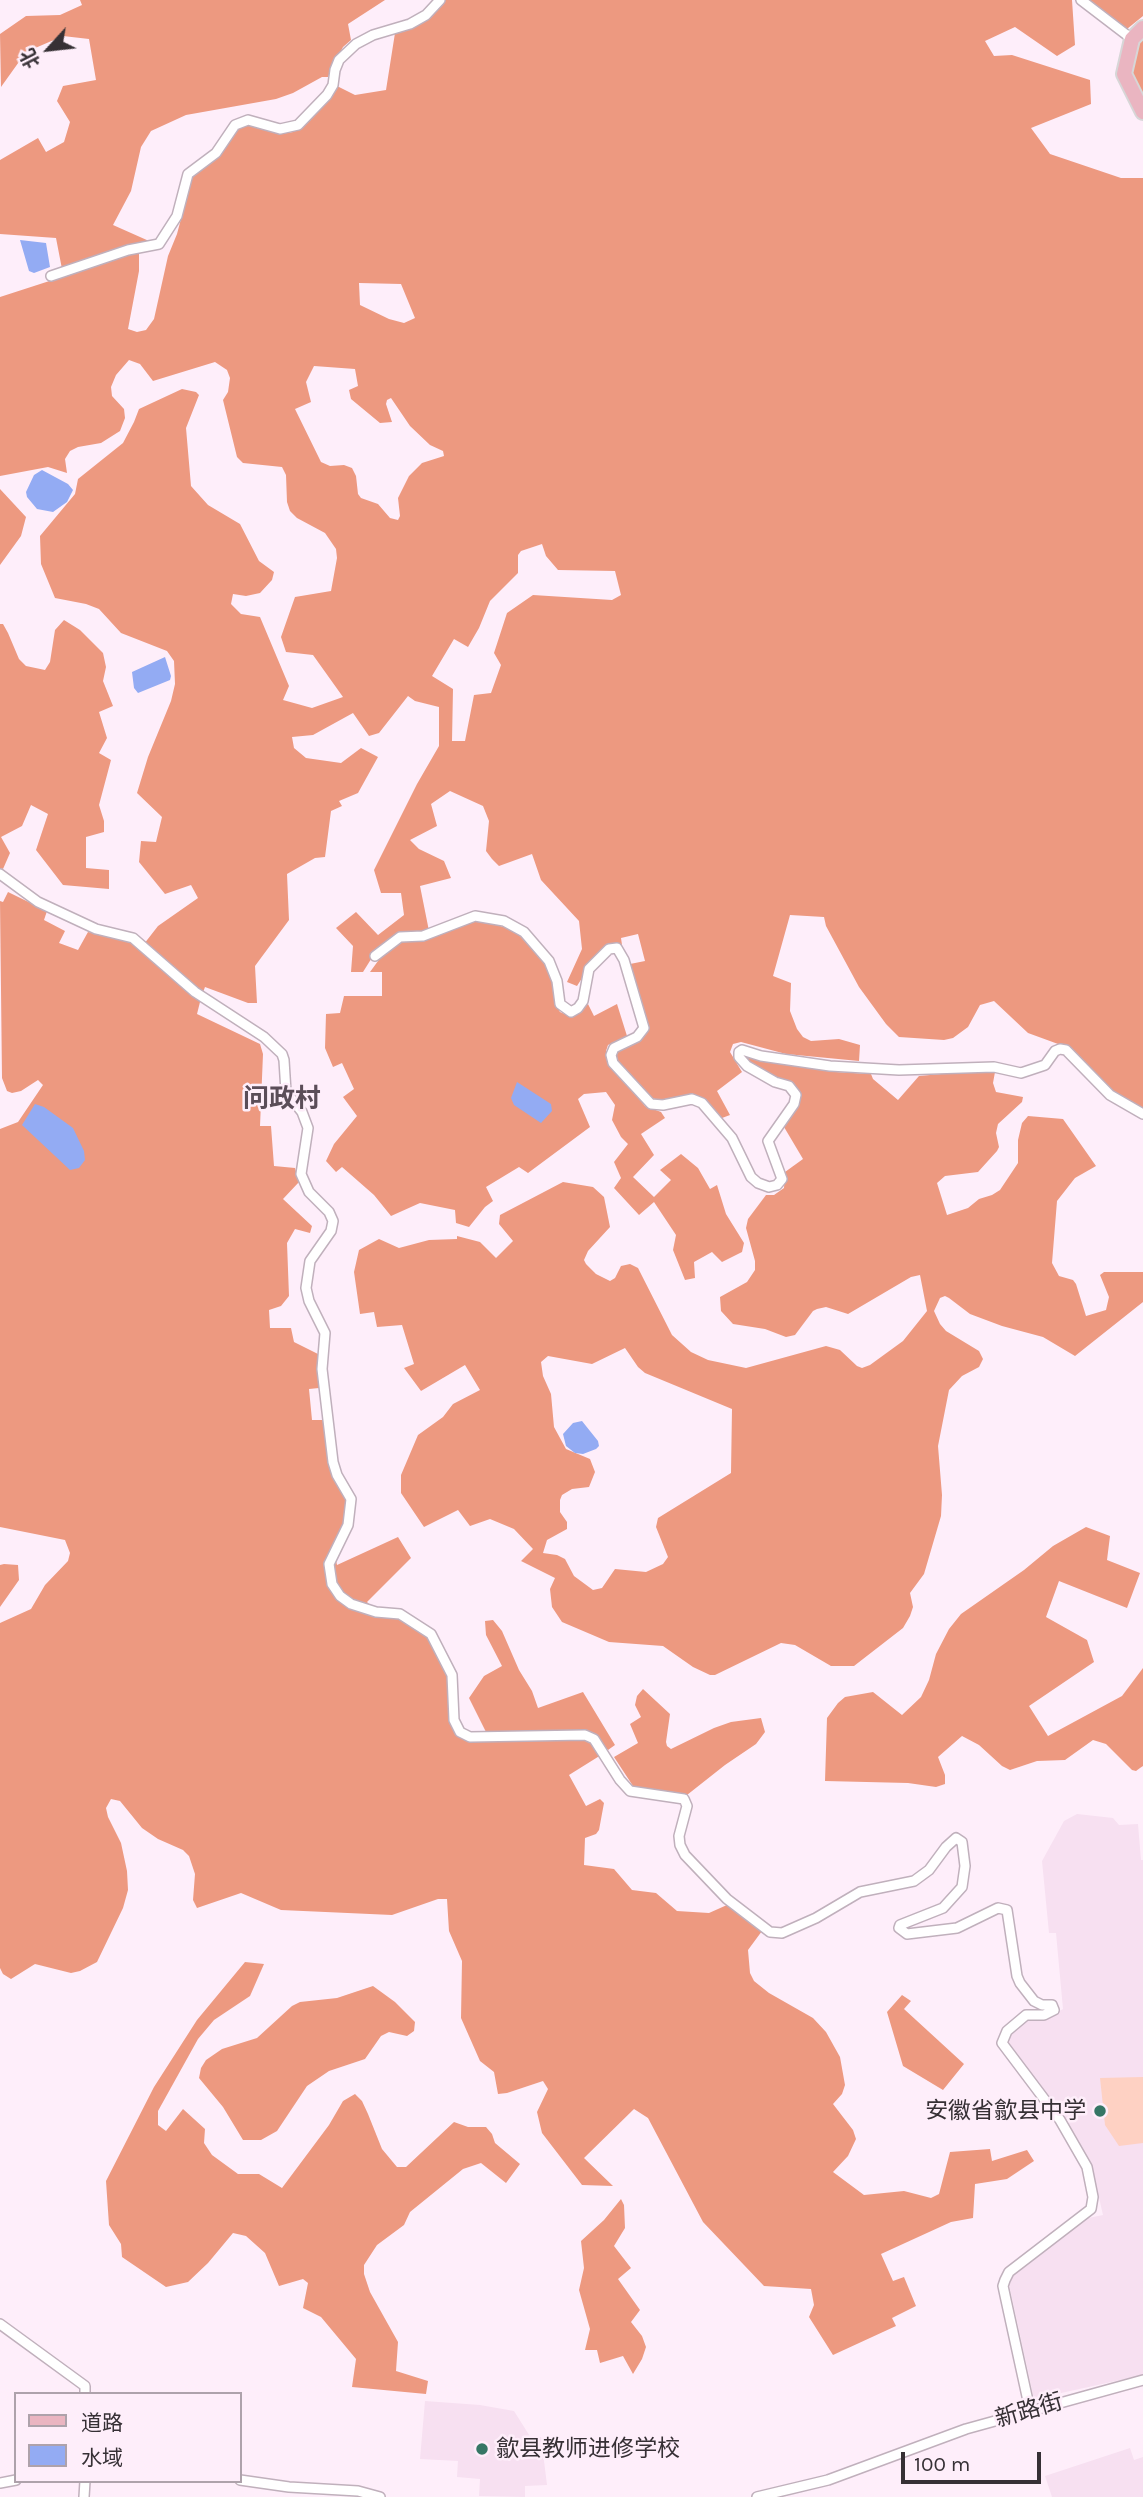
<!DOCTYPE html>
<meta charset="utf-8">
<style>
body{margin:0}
#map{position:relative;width:1143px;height:2497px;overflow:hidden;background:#feeefa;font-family:Karla,"Noto Sans SC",sans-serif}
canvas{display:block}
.legend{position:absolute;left:14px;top:2392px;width:228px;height:91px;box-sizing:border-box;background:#feeefa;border:2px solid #aea2ab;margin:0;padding:9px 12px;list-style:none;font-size:21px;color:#363035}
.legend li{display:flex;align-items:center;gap:14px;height:35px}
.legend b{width:35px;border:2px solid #aea2ab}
.north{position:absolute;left:14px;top:14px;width:70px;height:70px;-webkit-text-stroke:5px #feeefa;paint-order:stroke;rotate:243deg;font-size:19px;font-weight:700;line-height:28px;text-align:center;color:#363035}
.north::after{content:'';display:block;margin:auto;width:24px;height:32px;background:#363035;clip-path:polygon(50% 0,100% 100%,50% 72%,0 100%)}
.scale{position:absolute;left:901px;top:2452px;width:140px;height:32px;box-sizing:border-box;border:4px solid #363035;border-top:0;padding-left:9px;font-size:21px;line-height:24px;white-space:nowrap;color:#363035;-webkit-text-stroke:5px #feeefa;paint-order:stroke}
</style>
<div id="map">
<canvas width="1143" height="2497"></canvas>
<ul class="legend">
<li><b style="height:9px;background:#eab5c1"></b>道路</li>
<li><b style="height:19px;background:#93abf3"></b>水域</li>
</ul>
<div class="north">北</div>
<div class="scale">100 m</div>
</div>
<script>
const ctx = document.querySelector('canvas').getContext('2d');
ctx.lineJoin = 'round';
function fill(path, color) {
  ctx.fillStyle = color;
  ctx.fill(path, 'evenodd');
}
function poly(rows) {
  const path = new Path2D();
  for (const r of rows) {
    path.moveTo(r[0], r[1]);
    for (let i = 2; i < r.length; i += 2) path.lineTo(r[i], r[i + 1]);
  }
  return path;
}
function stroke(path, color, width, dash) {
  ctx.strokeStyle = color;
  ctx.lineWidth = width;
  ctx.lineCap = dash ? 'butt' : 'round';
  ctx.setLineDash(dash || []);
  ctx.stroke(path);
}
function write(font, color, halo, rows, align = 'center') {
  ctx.font = font + ' Karla,"Noto Sans SC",sans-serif';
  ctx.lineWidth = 5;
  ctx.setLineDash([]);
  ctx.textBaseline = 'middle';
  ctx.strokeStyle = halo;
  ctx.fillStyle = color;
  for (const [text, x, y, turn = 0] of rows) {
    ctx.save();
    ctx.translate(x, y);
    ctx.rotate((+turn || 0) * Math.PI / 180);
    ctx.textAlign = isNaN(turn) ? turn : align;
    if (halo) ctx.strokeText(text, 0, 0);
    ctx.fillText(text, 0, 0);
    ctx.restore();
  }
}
const built = poly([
 [1077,1814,1113,1818,1119,1825,1138,1824,1141,1860,1143,1860,1143,2375,1034,2399,1008,2280,1088,2218,1103,2215,1092,2167,1073,2134,1005,2041,1008,2034,1027,2018,1040,2021,1063,2009,1056,1933,1049,1933,1042,1861,1064,1821],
 [425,2401,480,2405,514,2411,531,2438,541,2437,547,2485,525,2486,525,2497,479,2496,480,2479,457,2477,458,2461,420,2459],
 [1130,2448,1134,2460,1143,2457,1143,2497,1052,2497,1045,2476]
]);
const green = poly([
 [1143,2077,1143,2143,1119,2146,1105,2125,1100,2078]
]);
const forest = poly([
 [80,0,385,0,348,24,351,40,343,47,328,77,322,77,293,93,276,99,186,115,151,131,141,147,131,191,113,225,149,241,62,269,56,238,0,234,0,160,38,138,46,152,64,142,70,122,57,101,63,86,96,80,89,39,63,36,26,52,1,87,0,34,26,16,60,15,82,5],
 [445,0,1072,0,1075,45,1057,56,1015,27,985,41,994,56,1012,55,1090,80,1091,104,1031,128,1050,154,1121,178,1143,178,1143,1112,1108,1090,1069,1048,1028,1033,994,1001,980,1005,968,1027,953,1038,944,1040,899,1037,886,1024,859,987,826,926,824,917,790,915,773,976,791,983,790,1011,797,1029,803,1037,811,1041,839,1039,860,1045,859,1061,786,1054,741,1042,733,1044,730,1052,742,1072,717,1091,730,1115,722,1118,692,1093,687,1096,657,1100,651,1097,620,1065,615,1057,618,1051,639,1042,646,1033,646,1026,630,964,645,961,638,934,621,938,622,945,616,943,607,947,591,964,577,986,567,982,582,949,579,921,541,880,532,854,499,866,492,859,486,851,489,821,483,806,450,791,431,804,437,826,410,840,419,849,444,861,451,878,420,886,429,931,397,934,378,948,363,972,351,972,353,946,336,928,356,912,378,935,404,915,401,893,381,893,374,870,417,784,439,746,439,707,415,701,408,696,379,733,369,736,353,713,313,735,292,737,294,748,306,758,341,763,361,748,378,757,358,793,339,801,342,806,331,811,325,857,315,858,287,874,289,920,255,966,257,1003,248,1003,205,987,202,995,144,944,158,926,198,898,191,885,165,894,139,862,141,841,156,842,162,817,137,793,148,757,171,701,175,684,174,661,167,651,121,633,99,609,86,604,55,598,41,564,40,536,75,494,78,479,123,443,134,422,139,409,182,389,196,392,199,395,186,428,191,486,208,505,240,524,259,561,274,572,272,580,260,593,246,596,233,594,231,604,241,614,260,617,289,686,283,700,312,708,343,697,313,655,286,652,281,637,295,597,331,591,337,558,336,549,325,533,297,518,290,511,287,502,286,475,282,467,243,463,237,457,223,400,228,392,230,378,227,370,215,362,153,381,140,364,129,360,116,375,111,387,112,396,124,409,125,418,120,431,101,443,78,447,70,451,65,459,67,473,48,467,0,476,0,297,139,252,139,271,128,329,137,332,146,330,154,319,168,256,177,234,192,177,219,156,234,133,243,126,254,125,279,134,293,132,306,124,330,98,337,86,355,95,386,90,395,33,428,19],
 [359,283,401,284,415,318,404,323,389,319,360,305],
 [314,366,355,369,358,386,349,390,351,399,380,423,392,422,386,404,387,400,391,398,410,426,430,445,443,451,444,456,422,463,409,476,398,498,400,516,398,520,390,518,378,504,361,498,358,494,356,476,352,468,344,465,330,466,321,462,295,409,311,402,306,382],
 [542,544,546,556,558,570,615,571,621,595,612,600,533,595,507,613,494,653,501,665,491,693,474,695,465,741,452,741,453,689,432,676,454,639,468,647,479,628,490,601,518,573,518,555,521,551],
 [1087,0,1143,0,1143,16,1127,29],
 [1143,36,1143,101,1130,73,1137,43],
 [0,489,26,517,21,536,0,565],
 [64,620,80,630,103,653,106,667,103,681,113,706,99,712,107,738,99,753,111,760,99,805,104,821,104,832,86,837,86,868,109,870,109,889,63,885,36,850,48,814,31,805,22,826,1,837,10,853,3,869,0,868,0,624,3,624,8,633,19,659,26,666,45,670,50,662,55,630],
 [8,892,47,911,44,920,65,931,59,943,78,950,88,932,120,937,140,948,201,998,197,1014,260,1044,263,1054,260,1126,271,1126,274,1166,295,1168,299,1182,283,1199,312,1226,310,1233,295,1229,287,1243,289,1296,281,1306,269,1310,270,1328,291,1328,294,1342,318,1354,319,1388,309,1389,312,1420,326,1420,338,1471,352,1491,355,1509,335,1556,337,1565,398,1537,411,1558,367,1602,374,1609,398,1611,429,1637,445,1666,451,1696,464,1738,577,1737,591,1741,601,1755,569,1775,586,1806,600,1799,604,1803,599,1830,596,1834,585,1838,584,1865,614,1869,632,1890,656,1893,677,1911,709,1913,727,1905,762,1931,748,1950,750,1973,754,1981,769,1993,813,2018,826,2032,840,2057,845,2085,842,2094,833,2104,853,2130,856,2139,848,2156,833,2172,864,2195,904,2191,931,2198,939,2194,950,2152,990,2149,992,2161,1027,2150,1034,2161,1007,2179,975,2184,973,2218,951,2222,881,2254,893,2281,904,2277,916,2306,892,2318,896,2326,833,2355,809,2317,814,2305,811,2289,764,2286,703,2222,648,2118,634,2109,584,2158,613,2186,582,2185,542,2133,537,2112,548,2089,543,2081,507,2093,498,2094,494,2072,480,2061,461,2018,462,1961,449,1931,447,1899,438,1899,392,1915,281,1910,241,1893,197,1908,193,1900,195,1874,189,1856,183,1850,158,1839,142,1828,120,1801,111,1799,106,1808,108,1817,121,1843,127,1871,128,1890,123,1908,97,1962,80,1971,71,1973,35,1964,11,1979,3,1974,0,1968,0,1623,31,1609,45,1585,68,1561,70,1553,65,1540,0,1527,0,1129,18,1122,43,1085,38,1080,21,1091,12,1093,7,1091,2,1078,0,901,3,902],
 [477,919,514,930,540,957,549,968,554,981,555,1004,560,1012,567,1015,576,1015,588,1004,594,1016,617,1004,627,1036,608,1045,606,1051,608,1060,645,1106,661,1112,665,1118,641,1134,654,1155,633,1177,654,1197,671,1180,660,1170,681,1154,698,1168,710,1189,717,1185,726,1214,744,1243,742,1252,722,1262,712,1252,694,1262,695,1278,685,1280,673,1250,676,1235,654,1202,639,1215,614,1188,621,1178,614,1162,628,1144,621,1137,612,1120,615,1105,606,1092,584,1094,578,1099,590,1127,528,1173,519,1167,486,1187,493,1201,485,1207,469,1227,456,1223,455,1210,420,1203,391,1216,374,1195,342,1167,336,1172,326,1161,334,1144,357,1116,343,1097,354,1089,342,1063,333,1067,325,1048,326,1014,340,1013,344,996,382,996,382,972,370,972,386,950,400,940],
 [746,1055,836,1072,871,1074,873,1079,898,1100,919,1076,985,1070,995,1072,993,1083,996,1092,1023,1097,1022,1102,998,1124,996,1133,999,1147,997,1151,978,1172,945,1176,937,1183,947,1215,968,1208,979,1199,992,1195,1000,1190,1018,1163,1018,1140,1022,1123,1028,1116,1063,1119,1096,1166,1075,1178,1057,1201,1052,1263,1059,1276,1073,1280,1076,1284,1086,1316,1106,1310,1109,1297,1100,1275,1104,1272,1143,1272,1143,1302,1075,1356,1043,1337,1002,1326,970,1314,949,1298,945,1296,940,1298,934,1311,940,1324,946,1331,979,1351,983,1359,979,1367,962,1376,949,1390,938,1446,942,1495,941,1516,924,1574,910,1593,913,1607,910,1616,903,1628,854,1666,831,1666,795,1645,781,1643,715,1675,710,1675,693,1667,663,1646,609,1642,562,1622,552,1607,550,1589,555,1578,521,1561,533,1549,514,1529,490,1519,470,1526,458,1510,424,1527,401,1493,401,1475,418,1435,443,1417,453,1404,480,1390,465,1365,421,1391,404,1368,414,1364,402,1325,377,1327,374,1312,360,1314,354,1272,359,1250,379,1239,399,1248,429,1240,457,1239,457,1236,480,1242,496,1258,513,1241,499,1224,500,1215,563,1182,593,1187,604,1197,610,1227,588,1251,584,1260,586,1264,596,1274,610,1281,615,1278,621,1266,630,1264,638,1268,672,1335,691,1352,708,1360,746,1368,826,1346,840,1350,857,1366,862,1368,870,1365,903,1341,927,1311,920,1275,911,1277,848,1314,826,1307,817,1309,813,1311,795,1335,786,1337,765,1329,733,1324,721,1311,720,1297,747,1282,755,1270,755,1261,746,1228,748,1219,766,1195,774,1195,784,1188,785,1172,803,1159,784,1127,798,1105,794,1086,766,1073,747,1060],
 [625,1348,638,1367,645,1373,732,1409,731,1473,658,1518,656,1527,668,1557,663,1564,646,1572,615,1569,602,1588,593,1590,574,1576,565,1559,557,1555,543,1553,547,1540,567,1529,567,1522,560,1512,560,1500,562,1495,572,1489,589,1487,595,1472,590,1459,566,1449,554,1427,551,1394,543,1376,541,1362,548,1356,592,1364],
 [1086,1527,1110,1536,1107,1560,1140,1573,1127,1608,1059,1581,1046,1617,1087,1640,1094,1662,1029,1706,1048,1736,1122,1696,1143,1668,1143,1766,1140,1768,1136,1771,1132,1770,1106,1744,1093,1740,1065,1760,1037,1761,1010,1770,1002,1766,979,1745,962,1736,938,1757,945,1775,945,1784,936,1787,908,1783,825,1781,827,1718,838,1703,845,1697,873,1692,902,1715,921,1697,929,1680,936,1654,949,1629,961,1614,1024,1570,1053,1546],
 [4,1564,18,1565,19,1580,0,1607,0,1565],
 [493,1620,502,1631,519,1670,532,1691,538,1708,583,1692,615,1745,608,1750,593,1733,580,1730,487,1734,469,1698,484,1676,502,1666,486,1635,485,1621],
 [643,1689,670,1714,666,1742,667,1746,671,1749,714,1728,731,1722,761,1718,765,1732,756,1744,725,1765,687,1795,633,1786,614,1757,638,1743,630,1724,641,1717,635,1705,637,1696],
 [245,1962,264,1964,250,1996,214,2020,198,2039,158,2111,158,2125,166,2131,183,2109,205,2129,204,2143,212,2155,238,2174,259,2174,282,2188,329,2125,343,2101,355,2094,362,2101,368,2114,382,2149,397,2167,406,2167,454,2122,468,2127,486,2127,492,2134,495,2143,520,2164,506,2183,481,2163,463,2169,410,2212,404,2225,377,2245,364,2265,364,2274,370,2292,398,2342,396,2371,428,2381,426,2394,352,2387,356,2359,321,2317,303,2308,308,2283,303,2279,279,2286,265,2253,246,2236,233,2233,208,2263,188,2282,166,2287,122,2257,121,2244,109,2225,106,2181,154,2087,197,2020],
 [373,1986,395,2002,415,2022,414,2031,407,2036,389,2032,381,2036,365,2059,329,2071,307,2086,277,2131,261,2140,243,2140,223,2107,199,2078,201,2068,206,2060,222,2049,257,2038,292,2006,300,2002,337,1998],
 [902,1995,911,2001,904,2009,964,2064,943,2090,903,2066,887,2012],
 [621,2199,624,2205,625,2228,614,2246,631,2268,618,2279,640,2310,631,2322,642,2336,646,2347,642,2359,633,2374,623,2356,600,2363,597,2350,585,2350,590,2329,579,2290,584,2268,581,2241,604,2220]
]);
const water = poly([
 [20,240,46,243,50,267,34,273,29,271],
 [42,470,68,484,73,490,67,502,53,512,37,509,27,497,26,492,34,475],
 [165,657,171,676,170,680,138,693,134,688,132,672],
 [517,1082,551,1104,552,1111,541,1123,514,1105,511,1098],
 [35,1104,44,1107,73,1128,84,1151,85,1160,79,1168,70,1170,22,1125],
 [582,1421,598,1441,599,1446,596,1449,583,1454,575,1453,566,1446,563,1434,573,1423]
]);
const street = poly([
 [1081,0,1132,39],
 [51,276,128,250,159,244,177,216,188,174,216,153,235,125,248,120,280,129,298,125,327,95,333,85,335,70,339,60,356,44,373,35,410,24,426,15,440,0],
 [0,874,38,902,96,929,133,938,195,992,264,1037,282,1054,284,1060,286,1092,302,1112,308,1128,301,1174,309,1192,329,1212,333,1221,331,1231,310,1261,306,1288,309,1301,325,1333,322,1369,333,1462,337,1475,351,1499,348,1525,329,1564,332,1584,340,1596,351,1604,376,1612,400,1614,431,1634,452,1675,454,1720,460,1732,470,1737,585,1735,594,1739,620,1780,630,1791,684,1799,687,1806,679,1836,680,1845,685,1855,727,1899,770,1932,782,1933,816,1918,860,1892,914,1881,929,1870,946,1847,956,1838,962,1842,965,1866,962,1887,943,1908,900,1925,899,1928,907,1934,957,1928,998,1908,1007,1910,1017,1976,1020,1983,1034,2001,1042,2005,1052,2005,1054,2010,1044,2015,1026,2015,1007,2031,1002,2043,1060,2120,1087,2167,1093,2197,1091,2209,1009,2272,1005,2280,1003,2286,1006,2300,1030,2410],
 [375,956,400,937,423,936,475,916,504,921,524,932,549,961,557,981,560,1004,571,1012,578,1008,583,1001,589,969,609,949,617,948,624,960,644,1028,637,1037,614,1048,611,1055,613,1063,651,1104,663,1105,692,1099,702,1103,732,1138,751,1177,758,1183,769,1187,777,1185,782,1179,768,1141,794,1104,796,1095,789,1086,775,1082,747,1066,739,1057,739,1052,742,1050,761,1056,830,1066,899,1070,994,1067,1021,1073,1045,1065,1055,1051,1060,1049,1066,1050,1110,1095,1143,1114],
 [0,2324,85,2386,85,2394],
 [240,2480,289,2487,358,2491,380,2497],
 [0,2483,16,2480],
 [84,2497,85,2481],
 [757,2497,828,2480,966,2429,1143,2380]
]);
const primary = poly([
 [1143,28,1132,39,1124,74,1143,112]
]);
const markers = [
 [1100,2111,7,"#367665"],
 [482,2449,7,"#367665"]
];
const poiNames = [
 ["安徽省歙县中学",1086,2111],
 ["歙县教师进修学校",496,2449,"left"]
];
const streetNames = [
 ["新路街",1029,2411,-16]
];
const quarterNames = [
 ["问政村",282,1100]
];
fill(built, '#f7e0f1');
fill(green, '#fed1c3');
fill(forest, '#ed9980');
fill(water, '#93abf3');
stroke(street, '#c0b0bc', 12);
stroke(primary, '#d7d6d7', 18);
stroke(street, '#fff', 9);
stroke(primary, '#eab5c1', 14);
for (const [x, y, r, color] of markers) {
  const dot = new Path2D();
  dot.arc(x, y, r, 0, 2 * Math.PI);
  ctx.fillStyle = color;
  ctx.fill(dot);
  stroke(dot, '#feeefa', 2.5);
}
write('23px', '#363035', '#feeefa', poiNames, 'right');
write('23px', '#363035', '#feeefa', streetNames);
write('bold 26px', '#5b4d58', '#feeefa', quarterNames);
</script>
